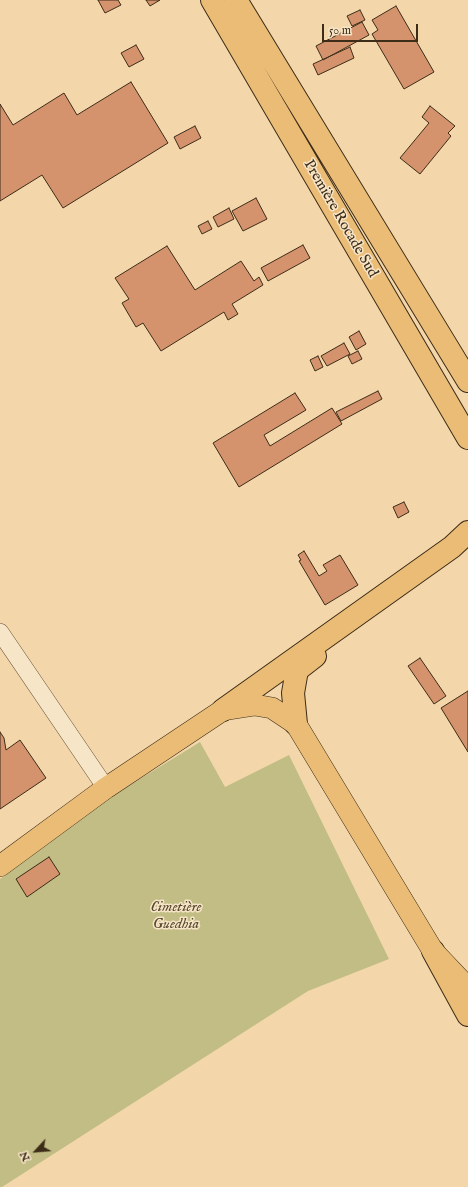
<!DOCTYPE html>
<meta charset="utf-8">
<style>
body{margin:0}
#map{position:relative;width:468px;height:1187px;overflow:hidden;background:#f3d7aa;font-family:"IM FELL English",serif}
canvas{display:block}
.north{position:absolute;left:16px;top:1131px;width:40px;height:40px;-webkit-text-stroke:3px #f7e5c8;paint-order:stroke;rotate:244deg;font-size:11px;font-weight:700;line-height:16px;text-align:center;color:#3d2c18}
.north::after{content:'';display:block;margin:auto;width:14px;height:18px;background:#3d2c18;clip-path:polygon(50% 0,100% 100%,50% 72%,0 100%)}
.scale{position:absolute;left:322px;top:24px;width:96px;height:18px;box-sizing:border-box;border:2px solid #3d2c18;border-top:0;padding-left:5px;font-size:12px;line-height:14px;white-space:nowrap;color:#3d2c18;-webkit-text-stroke:3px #f7e5c8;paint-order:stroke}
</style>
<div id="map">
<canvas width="468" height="1187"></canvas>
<div class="north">N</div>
<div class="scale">50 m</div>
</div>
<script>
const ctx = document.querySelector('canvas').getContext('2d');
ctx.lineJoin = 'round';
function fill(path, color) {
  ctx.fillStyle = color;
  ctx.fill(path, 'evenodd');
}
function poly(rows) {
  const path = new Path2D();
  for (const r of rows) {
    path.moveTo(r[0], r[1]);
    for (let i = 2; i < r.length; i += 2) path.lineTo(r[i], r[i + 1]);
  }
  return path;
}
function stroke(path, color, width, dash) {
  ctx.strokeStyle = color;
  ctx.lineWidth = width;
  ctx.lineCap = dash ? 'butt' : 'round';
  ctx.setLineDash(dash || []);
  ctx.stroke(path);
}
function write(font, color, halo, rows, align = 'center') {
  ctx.font = font + ' "IM FELL English",serif';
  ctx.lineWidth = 3;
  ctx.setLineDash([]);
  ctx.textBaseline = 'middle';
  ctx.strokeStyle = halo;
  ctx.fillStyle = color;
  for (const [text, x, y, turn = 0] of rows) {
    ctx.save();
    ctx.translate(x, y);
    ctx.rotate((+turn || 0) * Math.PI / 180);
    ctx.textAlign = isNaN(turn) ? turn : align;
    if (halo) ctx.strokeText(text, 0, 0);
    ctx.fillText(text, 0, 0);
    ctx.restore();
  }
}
const green = poly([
 [200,742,225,787,289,755,389,959,308,991,2,1187,0,1187,0,879,117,793]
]);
const building = poly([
 [98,0,118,0,121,5,105,13,98,0],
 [146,0,160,0,150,6,146,0],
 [396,6,434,72,404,89,372,34,378,30,372,20,396,6],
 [360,10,365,20,352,26,347,16,360,10],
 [362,22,369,35,323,60,316,46,362,22],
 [136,45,144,59,129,67,121,53,136,45],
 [350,47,354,58,318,75,313,64,350,47],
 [131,82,168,143,63,208,42,175,0,201,0,104,13,125,64,93,77,115,131,82],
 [430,106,455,126,448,133,451,136,420,174,400,158,429,123,422,117,430,106],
 [195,126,201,138,180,149,174,137,195,126],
 [256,198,267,219,243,231,232,211,256,198],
 [229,208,234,219,218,227,213,217,229,208],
 [208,221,212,229,202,234,198,226,208,221],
 [303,245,310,258,268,281,261,268,303,245],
 [167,246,195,290,241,261,254,281,259,277,263,285,232,304,238,314,228,320,224,312,161,351,143,323,136,327,122,303,129,299,115,278,167,246],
 [359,331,366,344,356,350,349,337,359,331],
 [344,343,350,354,327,366,321,356,344,343],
 [358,351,362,359,352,364,348,356,358,351],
 [318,356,323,367,315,371,310,360,318,356],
 [378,391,382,399,341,421,336,412,378,391],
 [295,393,306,410,264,435,270,446,332,408,342,424,239,487,213,443,295,393],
 [404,502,409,512,398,518,393,507,404,502],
 [304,551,319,576,327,571,323,565,340,555,358,585,325,605,299,561,301,560,298,555,304,551],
 [420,658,446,696,434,704,408,666,420,658],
 [468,691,468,752,441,708,468,691],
 [0,732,4,738,6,750,20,740,46,778,0,809,0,732],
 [49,857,60,874,27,897,16,879,49,857]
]);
const minor = poly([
 [0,632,106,788]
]);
const major = poly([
 [0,866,106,788,223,710,255,705,272,708,296,724,433,951,468,988]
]);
const highway = poly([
 [212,0,468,438],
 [236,0,468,381],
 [223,710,452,547,468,532],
 [296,724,293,693,297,670,315,656],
 [433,951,468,1015]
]);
const streetNames = [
 ["Première Rocade Sud",340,219,60]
];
const parkNames = [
 ["Cimetière",176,908],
 ["Guedhia",176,925]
];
fill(green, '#c1bd84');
fill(building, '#d4936d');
stroke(building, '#3d2c18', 1);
stroke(minor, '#6a573c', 18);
stroke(major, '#3d2c18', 22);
stroke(highway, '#3d2c18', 24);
stroke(minor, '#f7e5c8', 17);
stroke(major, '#eabc75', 21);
stroke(highway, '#eabc75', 22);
write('15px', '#3d2c18', '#f7e5c8', streetNames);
write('italic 15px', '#57492e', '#f7e5c8', parkNames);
</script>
